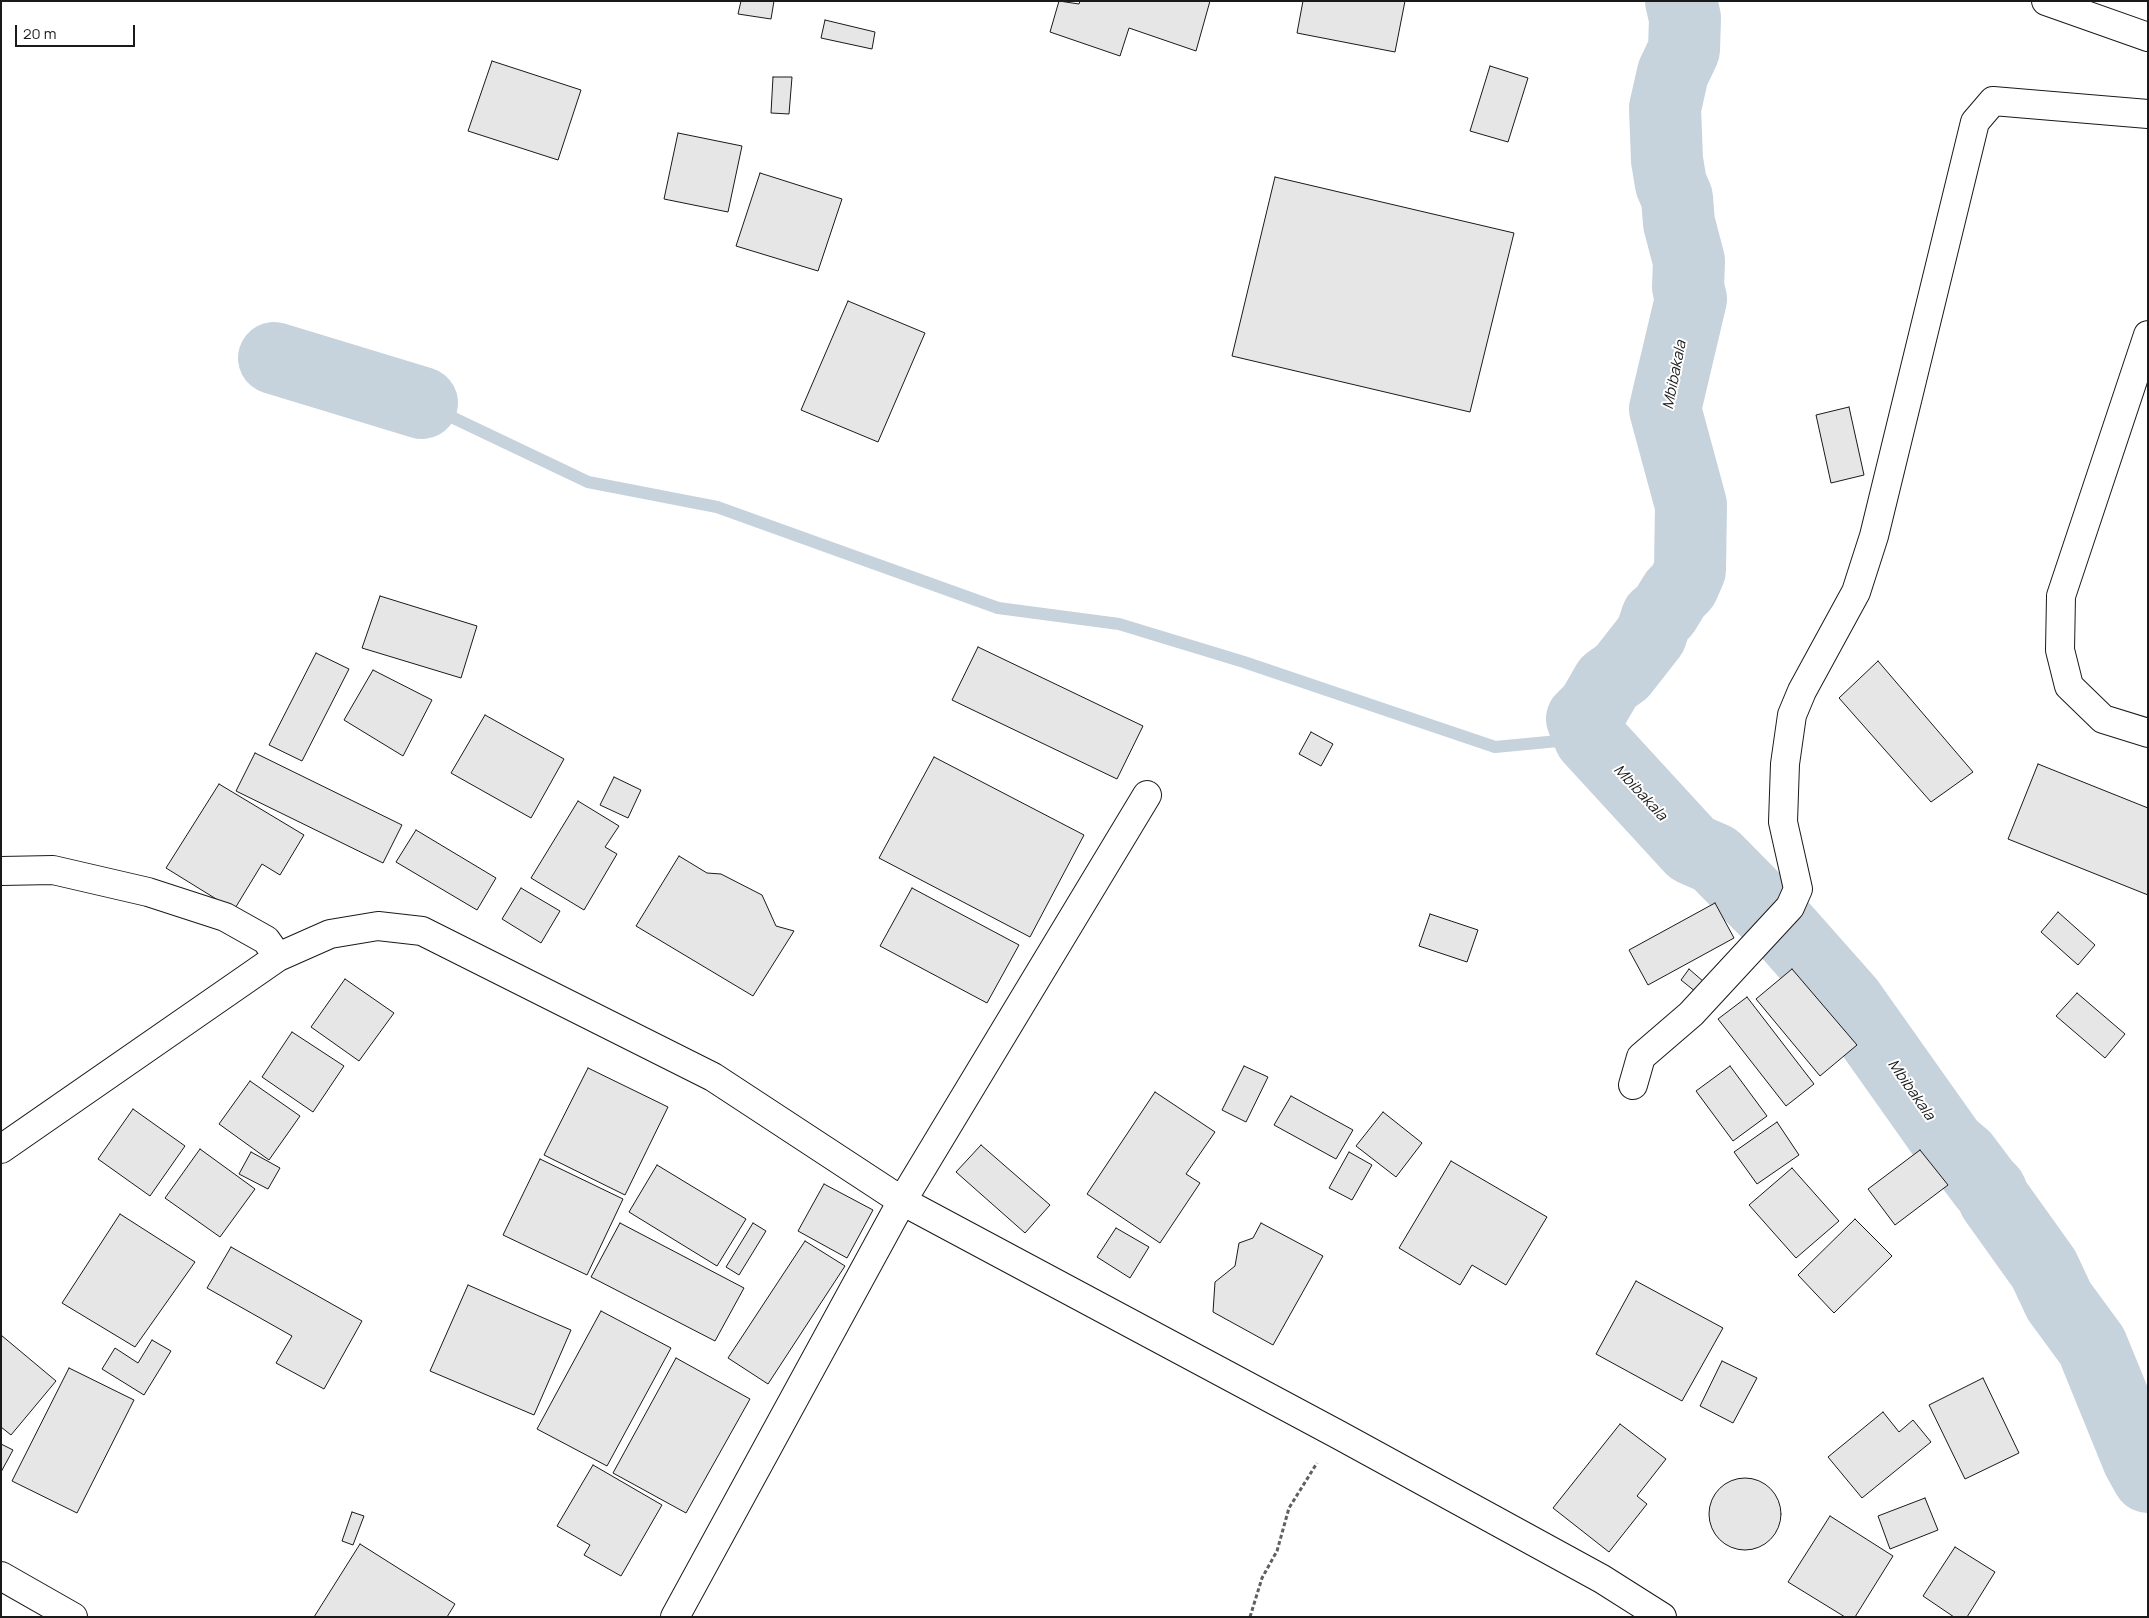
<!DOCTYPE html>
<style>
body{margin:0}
#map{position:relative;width:2149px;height:1618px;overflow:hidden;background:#fff;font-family:Manrope,sans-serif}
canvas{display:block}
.frame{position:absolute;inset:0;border:2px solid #1a1a1a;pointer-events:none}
.scale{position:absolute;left:15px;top:25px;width:120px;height:22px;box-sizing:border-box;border:2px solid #1a1a1a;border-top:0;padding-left:6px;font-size:15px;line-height:18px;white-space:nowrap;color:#1a1a1a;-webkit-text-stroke:4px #fff;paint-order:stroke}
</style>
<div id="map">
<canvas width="2149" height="1618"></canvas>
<div class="frame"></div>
<div class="scale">20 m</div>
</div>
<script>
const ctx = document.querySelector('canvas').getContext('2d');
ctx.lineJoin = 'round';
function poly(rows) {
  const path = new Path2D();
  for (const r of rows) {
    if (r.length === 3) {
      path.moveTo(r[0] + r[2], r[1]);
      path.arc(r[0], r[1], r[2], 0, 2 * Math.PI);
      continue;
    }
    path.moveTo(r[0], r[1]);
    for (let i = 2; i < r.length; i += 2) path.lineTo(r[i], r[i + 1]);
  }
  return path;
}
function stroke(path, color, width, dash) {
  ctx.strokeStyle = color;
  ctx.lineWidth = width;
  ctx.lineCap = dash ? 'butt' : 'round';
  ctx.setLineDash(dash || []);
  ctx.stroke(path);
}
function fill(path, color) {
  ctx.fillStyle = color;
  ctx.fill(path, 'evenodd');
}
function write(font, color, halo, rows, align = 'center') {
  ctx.font = font + ' Manrope,sans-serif';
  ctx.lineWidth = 4;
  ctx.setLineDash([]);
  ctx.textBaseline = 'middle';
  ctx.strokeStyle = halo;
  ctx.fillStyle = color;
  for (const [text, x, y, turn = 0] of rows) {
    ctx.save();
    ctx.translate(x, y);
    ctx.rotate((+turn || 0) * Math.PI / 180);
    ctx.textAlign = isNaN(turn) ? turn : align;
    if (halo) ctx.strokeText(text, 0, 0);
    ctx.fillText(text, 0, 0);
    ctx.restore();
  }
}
const stream = poly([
 [422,403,588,482,717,507,998,608,1119,624,1244,662,1495,747,1590,738]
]);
const river = poly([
 [1681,1,1685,18,1684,50,1673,73,1665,108,1667,160,1671,184,1677,198,1679,223,1689,261,1688,287,1691,299,1665,409,1691,505,1690,570,1683,586,1675,594,1664,612,1657,617,1651,635,1622,672,1608,682,1593,708,1582,719,1590,738,1692,849,1715,859,1786,931,1848,1001,1950,1145,1964,1157,1985,1185,1991,1191,1994,1199,2044,1269,2059,1301,2092,1346,2138,1459,2148,1477],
 [274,358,422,403]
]);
const building = poly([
 [741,1,774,1,771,19,738,14,741,1],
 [1059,1,1079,4,1080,1,1210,1,1196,51,1129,28,1120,56,1050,32,1059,1],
 [1303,1,1405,1,1395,52,1297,33,1303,1],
 [825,20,875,32,872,49,821,38,825,20],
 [492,61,581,90,558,160,468,131,492,61],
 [1490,66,1528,78,1508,142,1470,131,1490,66],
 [773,77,792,77,789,114,771,113,773,77],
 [678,133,742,146,728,212,664,199,678,133],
 [760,173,842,199,818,271,736,246,760,173],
 [1275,177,1514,233,1470,412,1232,356,1275,177],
 [848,301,925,333,878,442,801,410,848,301],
 [1849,407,1864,475,1831,483,1816,415,1849,407],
 [380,596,477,626,461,678,362,648,380,596],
 [978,647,1143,726,1117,779,952,700,978,647],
 [316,653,349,669,302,761,269,745,316,653],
 [1878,661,1973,772,1931,802,1839,698,1878,661],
 [373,670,432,700,403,756,344,720,373,670],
 [485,715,564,759,531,818,451,773,485,715],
 [1311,732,1333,744,1321,766,1299,754,1311,732],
 [255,753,402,825,383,863,236,791,255,753],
 [934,757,1084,835,1030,937,879,858,934,757],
 [2038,764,2148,808,2148,895,2008,839,2038,764],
 [614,777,641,790,628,818,600,805,614,777],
 [219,784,304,835,280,875,262,864,234,910,166,868,219,784],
 [578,801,619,826,605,847,617,854,584,910,531,878,578,801],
 [416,830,496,878,477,910,396,862,416,830],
 [679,856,707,873,721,874,762,895,776,926,794,931,753,996,636,926,679,856],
 [521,888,560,911,541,943,502,919,521,888],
 [912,888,1019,945,987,1003,880,946,912,888],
 [1715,903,1734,938,1648,985,1629,950,1715,903],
 [2058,912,2095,945,2078,965,2041,932,2058,912],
 [1430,914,1478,930,1467,962,1419,946,1430,914],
 [1689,969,1704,982,1696,992,1681,980,1689,969],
 [1792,969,1857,1045,1820,1076,1756,999,1792,969],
 [345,979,394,1013,359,1061,311,1027,345,979],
 [2077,993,2125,1034,2105,1058,2056,1016,2077,993],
 [1747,997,1814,1084,1786,1106,1718,1019,1747,997],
 [292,1032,344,1066,313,1112,262,1077,292,1032],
 [1244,1066,1268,1077,1246,1122,1222,1110,1244,1066],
 [1730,1066,1767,1116,1733,1141,1696,1091,1730,1066],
 [588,1068,668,1107,625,1195,544,1155,588,1068],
 [250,1081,300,1116,269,1160,219,1124,250,1081],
 [1155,1092,1215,1132,1186,1174,1200,1183,1160,1243,1087,1194,1155,1092],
 [1291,1096,1353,1130,1336,1159,1274,1125,1291,1096],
 [133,1109,185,1146,150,1196,98,1159,133,1109],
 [1383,1112,1422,1143,1396,1177,1356,1146,1383,1112],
 [1777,1122,1799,1155,1757,1184,1734,1152,1777,1122],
 [981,1145,1050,1205,1025,1233,956,1172,981,1145],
 [200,1149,255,1189,220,1237,165,1198,200,1149],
 [1920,1150,1948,1185,1895,1225,1868,1189,1920,1150],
 [251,1152,280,1168,268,1189,239,1174,251,1152],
 [1349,1152,1372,1165,1352,1200,1329,1188,1349,1152],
 [540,1159,623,1199,587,1275,503,1235,540,1159],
 [1451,1161,1547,1217,1506,1285,1472,1265,1460,1285,1399,1248,1451,1161],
 [657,1165,746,1219,717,1266,629,1212,657,1165],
 [1792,1168,1839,1221,1796,1258,1749,1205,1792,1168],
 [824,1184,873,1210,847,1258,798,1231,824,1184],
 [120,1214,195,1262,135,1347,62,1303,120,1214],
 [1855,1219,1892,1256,1834,1313,1798,1275,1855,1219],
 [620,1223,744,1288,715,1341,591,1277,620,1223],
 [753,1223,766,1231,739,1275,726,1267,753,1223],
 [1261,1223,1323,1256,1273,1345,1213,1312,1215,1282,1235,1266,1239,1243,1253,1238,1261,1223],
 [1116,1228,1149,1247,1130,1278,1097,1257,1116,1228],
 [805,1241,845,1266,768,1384,728,1358,805,1241],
 [231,1247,362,1321,324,1389,276,1363,292,1336,207,1288,231,1247],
 [1636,1281,1723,1328,1682,1401,1596,1354,1636,1281],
 [468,1285,571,1330,534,1415,430,1371,468,1285],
 [601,1311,671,1348,607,1466,537,1429,601,1311],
 [1,1335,56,1381,11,1435,1,1427,1,1335],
 [152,1340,171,1351,144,1395,102,1369,115,1348,138,1363,152,1340],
 [676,1358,750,1399,686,1513,613,1473,676,1358],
 [1722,1361,1757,1378,1733,1423,1700,1406,1722,1361],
 [69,1368,134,1400,77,1513,12,1481,69,1368],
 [1983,1378,2019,1453,1965,1479,1929,1405,1983,1378],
 [1883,1412,1899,1432,1913,1420,1931,1442,1862,1498,1828,1457,1883,1412],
 [1620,1424,1666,1459,1637,1496,1647,1504,1609,1552,1553,1508,1620,1424],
 [1,1444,13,1450,1,1472,1,1444],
 [593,1465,662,1505,621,1576,584,1555,590,1545,557,1526,593,1465],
 [1745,1514,36],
 [1925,1498,1938,1530,1890,1549,1878,1516,1925,1498],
 [352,1512,364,1516,353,1545,342,1541,352,1512],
 [1830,1516,1893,1556,1855,1617,1845,1617,1788,1582,1830,1516],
 [360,1544,455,1604,447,1617,314,1617,360,1544],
 [1955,1547,1995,1572,1967,1617,1954,1617,1923,1596,1955,1547]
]);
const path = poly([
 [1250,1617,1262,1578,1277,1551,1289,1508,1317,1463]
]);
const street = poly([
 [2148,335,2061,596,2060,650,2069,686,2103,719,2148,733],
 [1,871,53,870,148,892,225,917,266,940,278,957],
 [1633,1085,1641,1057,1691,1014,1790,907,1798,889,1783,822,1785,764,1792,715,1802,691,1856,592,1874,536,1975,122,1993,101,2148,114],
 [1,1149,278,957,330,934,378,926,422,931,713,1077,902,1201,1339,1435,1602,1579,1662,1617],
 [1,1576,73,1617],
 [675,1617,902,1201,1147,795]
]);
const secondary = poly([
 [2046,1,2148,37]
]);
const waterNames = [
 ["Mbibakala",1675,375,-79],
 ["Mbibakala",1640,793,47],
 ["Mbibakala",1911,1090,55]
];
stroke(stream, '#c6d2dc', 12);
stroke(river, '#c6d2dc', 72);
fill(building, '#e6e6e6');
stroke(building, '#1a1a1a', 1);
stroke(street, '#1a1a1a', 30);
stroke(secondary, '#1a1a1a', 30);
stroke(path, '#5f5f5f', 3, [4, 2.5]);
stroke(street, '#fff', 28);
stroke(secondary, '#fff', 28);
write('italic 15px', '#1a1a1a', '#fff', waterNames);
</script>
